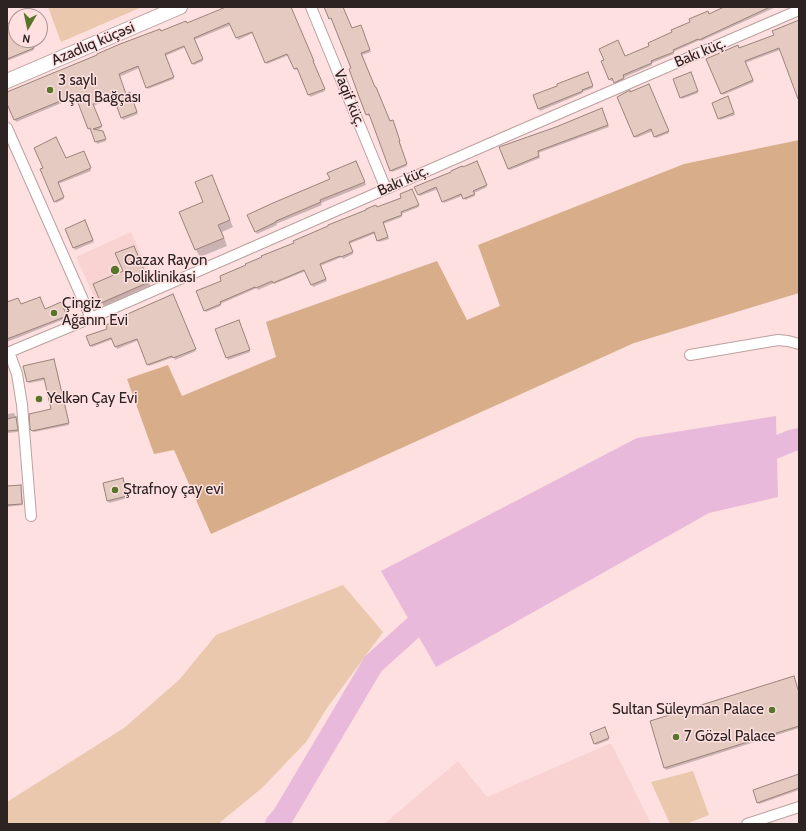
<!DOCTYPE html>
<meta charset="utf-8">
<style>
body{margin:0}
#map{position:relative;width:806px;height:831px;overflow:hidden;background:#fee0e0;font-family:Cabin,sans-serif}
canvas{display:block}
.frame{position:absolute;inset:0;border:8px solid #2d2322;pointer-events:none}
.north{position:absolute;left:8px;top:8px;width:40px;height:40px;box-sizing:border-box;background:#fee0e0;border:1px solid #aa9494;border-radius:50%;rotate:189deg;font-size:11px;font-weight:700;line-height:16px;text-align:center;color:#2d2322}
.north::after{content:'';display:block;margin:auto;width:14px;height:18px;background:#597529;clip-path:polygon(50% 0,100% 100%,50% 72%,0 100%)}
</style>
<div id="map">
<canvas width="806" height="831"></canvas>
<div class="frame"></div>
<div class="north">N</div>
</div>
<script>
const ctx = document.querySelector('canvas').getContext('2d');
ctx.lineJoin = 'round';
function fill(path, color) {
  ctx.fillStyle = color;
  ctx.fill(path, 'evenodd');
}
function poly(rows) {
  const path = new Path2D();
  for (const r of rows) {
    path.moveTo(r[0], r[1]);
    for (let i = 2; i < r.length; i += 2) path.lineTo(r[i], r[i + 1]);
  }
  return path;
}
function stroke(path, color, width, dash) {
  ctx.strokeStyle = color;
  ctx.lineWidth = width;
  ctx.lineCap = dash ? 'butt' : 'round';
  ctx.setLineDash(dash || []);
  ctx.stroke(path);
}
function write(font, color, halo, rows, align = 'center') {
  ctx.font = font + ' Cabin,sans-serif';
  ctx.lineWidth = 3;
  ctx.setLineDash([]);
  ctx.textBaseline = 'middle';
  ctx.strokeStyle = halo;
  ctx.fillStyle = color;
  for (const [text, x, y, turn = 0] of rows) {
    ctx.save();
    ctx.translate(x, y);
    ctx.rotate((+turn || 0) * Math.PI / 180);
    ctx.textAlign = isNaN(turn) ? turn : align;
    if (halo) ctx.strokeText(text, 0, 0);
    ctx.fillText(text, 0, 0);
    ctx.restore();
  }
}
const built = poly([
 [131,232,154,282,99,307,76,257],
 [611,743,651,824,384,824,458,761,487,797]
]);
const green = poly([
 [48,7,142,7,61,42],
 [343,585,383,632,327,708,306,742,262,788,218,824,7,824,7,802,124,728,179,680,216,635],
 [693,771,709,815,686,824,670,824,651,782]
]);
const forest = poly([
 [799,140,799,293,634,343,211,534,174,450,154,454,127,379,168,365,182,396,276,357,266,322,437,261,467,320,500,306,478,245,684,164]
]);
const water = poly([
 [776,416,778,497,709,513,436,667,381,571,637,438]
]);
const shadow = poly([
 [228,7,291,7,314,63,325,91,310,97,298,69,295,70,289,55,267,64,253,33,238,40,231,25,194,40,203,61,194,65,186,47,165,56,174,79,148,89,139,68,119,77,126,95,130,96,138,114,123,120,114,98,93,106,102,128,95,131,104,134,106,141,97,144,91,130,90,130,89,128,76,97,16,122,15,120,7,102,7,93,161,32,187,24],
 [325,7,343,7,351,29,361,28,371,52,362,55,375,88,390,122,393,123,400,143,399,143,407,166,392,172,391,170,370,115,368,116,367,114,352,68,333,19,331,20],
 [726,7,776,7,701,41,700,40,673,52,674,54,652,63,652,65,623,78,625,80,616,84,614,80,611,81,610,79,625,57,651,46,709,15],
 [799,21,799,93,780,50,745,63,754,82,723,95,722,93,739,49,775,36],
 [16,22,16,40,30,40,34,50,7,61,7,25],
 [588,75,593,88,582,92,583,93,540,111,534,96],
 [691,75,698,93,682,99,681,97],
 [650,87,669,133,656,138,653,131,636,138,618,97,629,91,630,93],
 [729,99,735,115,720,120,713,103],
 [603,111,609,127,538,153,540,158,510,170,508,169],
 [84,154,91,171,58,184,64,199,56,203,45,169,66,160],
 [356,162,366,185,321,203,322,205,276,224,277,225,257,234,256,232],
 [477,164,487,187,474,193,475,196,465,200,463,196,462,196,444,203,438,189,420,196,419,195,463,168],
 [211,176,215,183,233,227,222,232,227,246,200,257,196,250,181,212,205,202],
 [413,192,419,207,401,214,402,217,383,224,389,239,379,242,376,233,349,244,353,254,343,259,342,257,320,266,327,281,313,287,306,271,274,284,274,283,258,290,257,288,220,304,221,306,206,312,205,311,197,291,223,281,377,208,403,198],
 [86,223,94,242,75,250,66,229],
 [136,251,151,287,104,307,102,302,124,272],
 [174,298,196,351,175,360,174,357,149,366,139,340,117,349,113,339,92,347,90,345,109,330],
 [7,303,45,310,61,306,67,318,7,342],
 [240,323,250,352,228,360,216,330],
 [54,360,69,425,34,432,31,429,52,409,45,380,29,383,28,381],
 [14,413,17,419,18,432,7,433,7,414],
 [123,479,128,498,109,503,108,501],
 [7,487,21,488,23,505,7,507],
 [799,694,799,728,666,770,665,768,651,722],
 [605,730,609,740,596,745,595,743],
 [799,775,799,790,759,804,758,802]
]);
const river = poly([
 [748,459,791,441,799,439],
 [276,824,283,816,373,664,435,608]
]);
const building = poly([
 [226,7,291,7,314,61,313,61,325,89,308,95,297,68,294,69,287,54,265,63,252,32,236,38,229,23,194,38,203,59,192,64,184,46,165,54,174,77,146,88,138,66,119,74,126,94,130,92,137,112,121,118,113,96,93,104,102,126,93,129,103,131,106,139,95,142,90,128,88,129,75,95,14,120,7,104,7,92,97,55,97,54,120,44,160,29,161,31,186,21,187,23,226,7],
 [324,7,343,7,352,28,361,25,370,50,361,53,375,87,376,87,390,121,393,120,400,141,399,141,407,164,390,171,369,114,366,115,358,94,349,69,351,68,331,18,329,19,324,7],
 [724,7,770,7,699,40,698,39,673,50,674,52,651,61,652,63,623,75,624,78,614,83,612,78,609,80,601,61,604,60,599,49,618,40,625,56,649,46,648,43,672,32,671,30,690,22,689,19,708,11,709,14,724,7],
 [16,20,16,40,31,40,34,48,7,59,7,24,16,20],
 [799,20,799,99,798,99,779,48,745,61,753,80,721,94,706,59,738,45,739,48,774,35,772,31,799,20],
 [588,72,593,86,582,90,583,91,538,109,533,95,557,86,557,84,588,72],
 [691,72,698,91,680,98,673,79,691,72],
 [649,84,669,131,654,137,651,129,634,137,617,97,630,90,630,92,649,84],
 [728,96,734,113,718,119,712,103,728,96],
 [602,108,608,125,538,151,539,156,508,169,499,147,556,127,602,108],
 [56,137,66,158,84,151,91,168,58,182,64,197,54,202,40,169,43,168,34,148,56,137],
 [356,161,365,182,320,200,321,202,276,221,276,222,255,232,247,215,273,203,330,179,327,173,356,161],
 [477,161,487,185,473,191,475,194,463,199,461,194,442,202,436,187,418,195,414,187,451,172,451,171,462,166,463,167,477,161],
 [212,175,230,220,218,225,224,238,195,250,179,212,203,202,195,182,212,175],
 [412,189,419,205,401,212,402,215,383,222,388,237,377,241,374,232,349,242,353,252,341,257,340,256,320,264,326,279,311,285,304,270,273,283,272,281,256,288,255,287,220,302,221,304,204,311,196,291,221,281,220,276,246,265,245,264,262,257,261,256,294,243,293,241,328,226,328,225,366,210,366,209,376,205,377,207,401,198,400,194,412,189],
 [85,220,93,240,73,248,65,229,85,220],
 [134,246,149,282,101,303,93,284,123,271,115,253,134,246],
 [173,294,196,349,173,358,172,356,147,365,137,339,115,347,111,338,90,346,86,336,107,329,106,325,123,318,123,316,173,294],
 [40,297,45,309,61,302,67,316,7,339,7,302,18,298,21,304,40,297],
 [239,320,250,350,226,358,215,329,239,320],
 [54,359,69,423,32,431,30,429,29,414,51,409,44,378,27,382,23,366,54,359],
 [16,417,18,430,7,431,7,419,16,417],
 [123,478,127,496,107,501,103,483,123,478],
 [21,485,22,504,7,505,7,486,21,485],
 [794,676,799,693,799,726,664,768,650,721,794,676],
 [605,727,609,738,594,744,590,733,605,727],
 [799,774,799,788,757,803,753,790,799,774]
]);
const street = poly([
 [311,7,386,189],
 [7,128,91,318],
 [9,352,17,374,22,405,31,516],
 [7,353,91,318,507,136,799,10],
 [690,355,778,340,788,341,799,344],
 [747,824,799,807]
]);
const secondary = poly([
 [7,81,180,7]
]);
const markers = [
 [50,90,4,"#597529"],
 [115,270,5,"#597529"],
 [54,313,4,"#597529"],
 [39,399,4,"#597529"],
 [115,490,4,"#597529"],
 [772,710,4,"#597529"],
 [676,737,4,"#597529"]
];
const streetNames = [
 ["Azadlıq küçəsi",93,44,-23],
 ["Bakı küç.",700,53,-23],
 ["Vaqif küç.",349,98,68],
 ["Bakı küç.",403,181,-24]
];
const poiNames = [
 ["3 saylı",58,81],
 ["Uşaq Bağçası",58,98],
 ["Qazax Rayon",124,261],
 ["Poliklinikasi",124,278],
 ["Çingiz",62,304],
 ["Ağanın Evi",62,321],
 ["Yelkən Çay Evi",47,399],
 ["Ştrafnoy çay evi",123,490],
 ["Sultan Süleyman Palace",764,710,"right"],
 ["7 Gözəl Palace",684,737]
];
fill(built, '#f9d3d2');
fill(green, '#e9c8ad');
fill(forest, '#d7ae89');
fill(water, '#e8b9db');
fill(shadow, '#0003');
stroke(river, '#e8b9db', 22);
fill(building, '#e4cac0');
stroke(building, '#9b837a', 1);
stroke(street, '#bca09f', 12);
stroke(secondary, '#bca09f', 16);
stroke(street, '#fff', 10);
stroke(secondary, '#fff', 14);
for (const [x, y, r, color] of markers) {
  const dot = new Path2D();
  dot.arc(x, y, r, 0, 2 * Math.PI);
  ctx.fillStyle = color;
  ctx.fill(dot);
  stroke(dot, '#fee0e0', 1.5);
}
write('15px', '#2d2322', '#fee0e0', streetNames);
write('15px', '#2d2322', '#fee0e0', poiNames, 'left');
</script>
